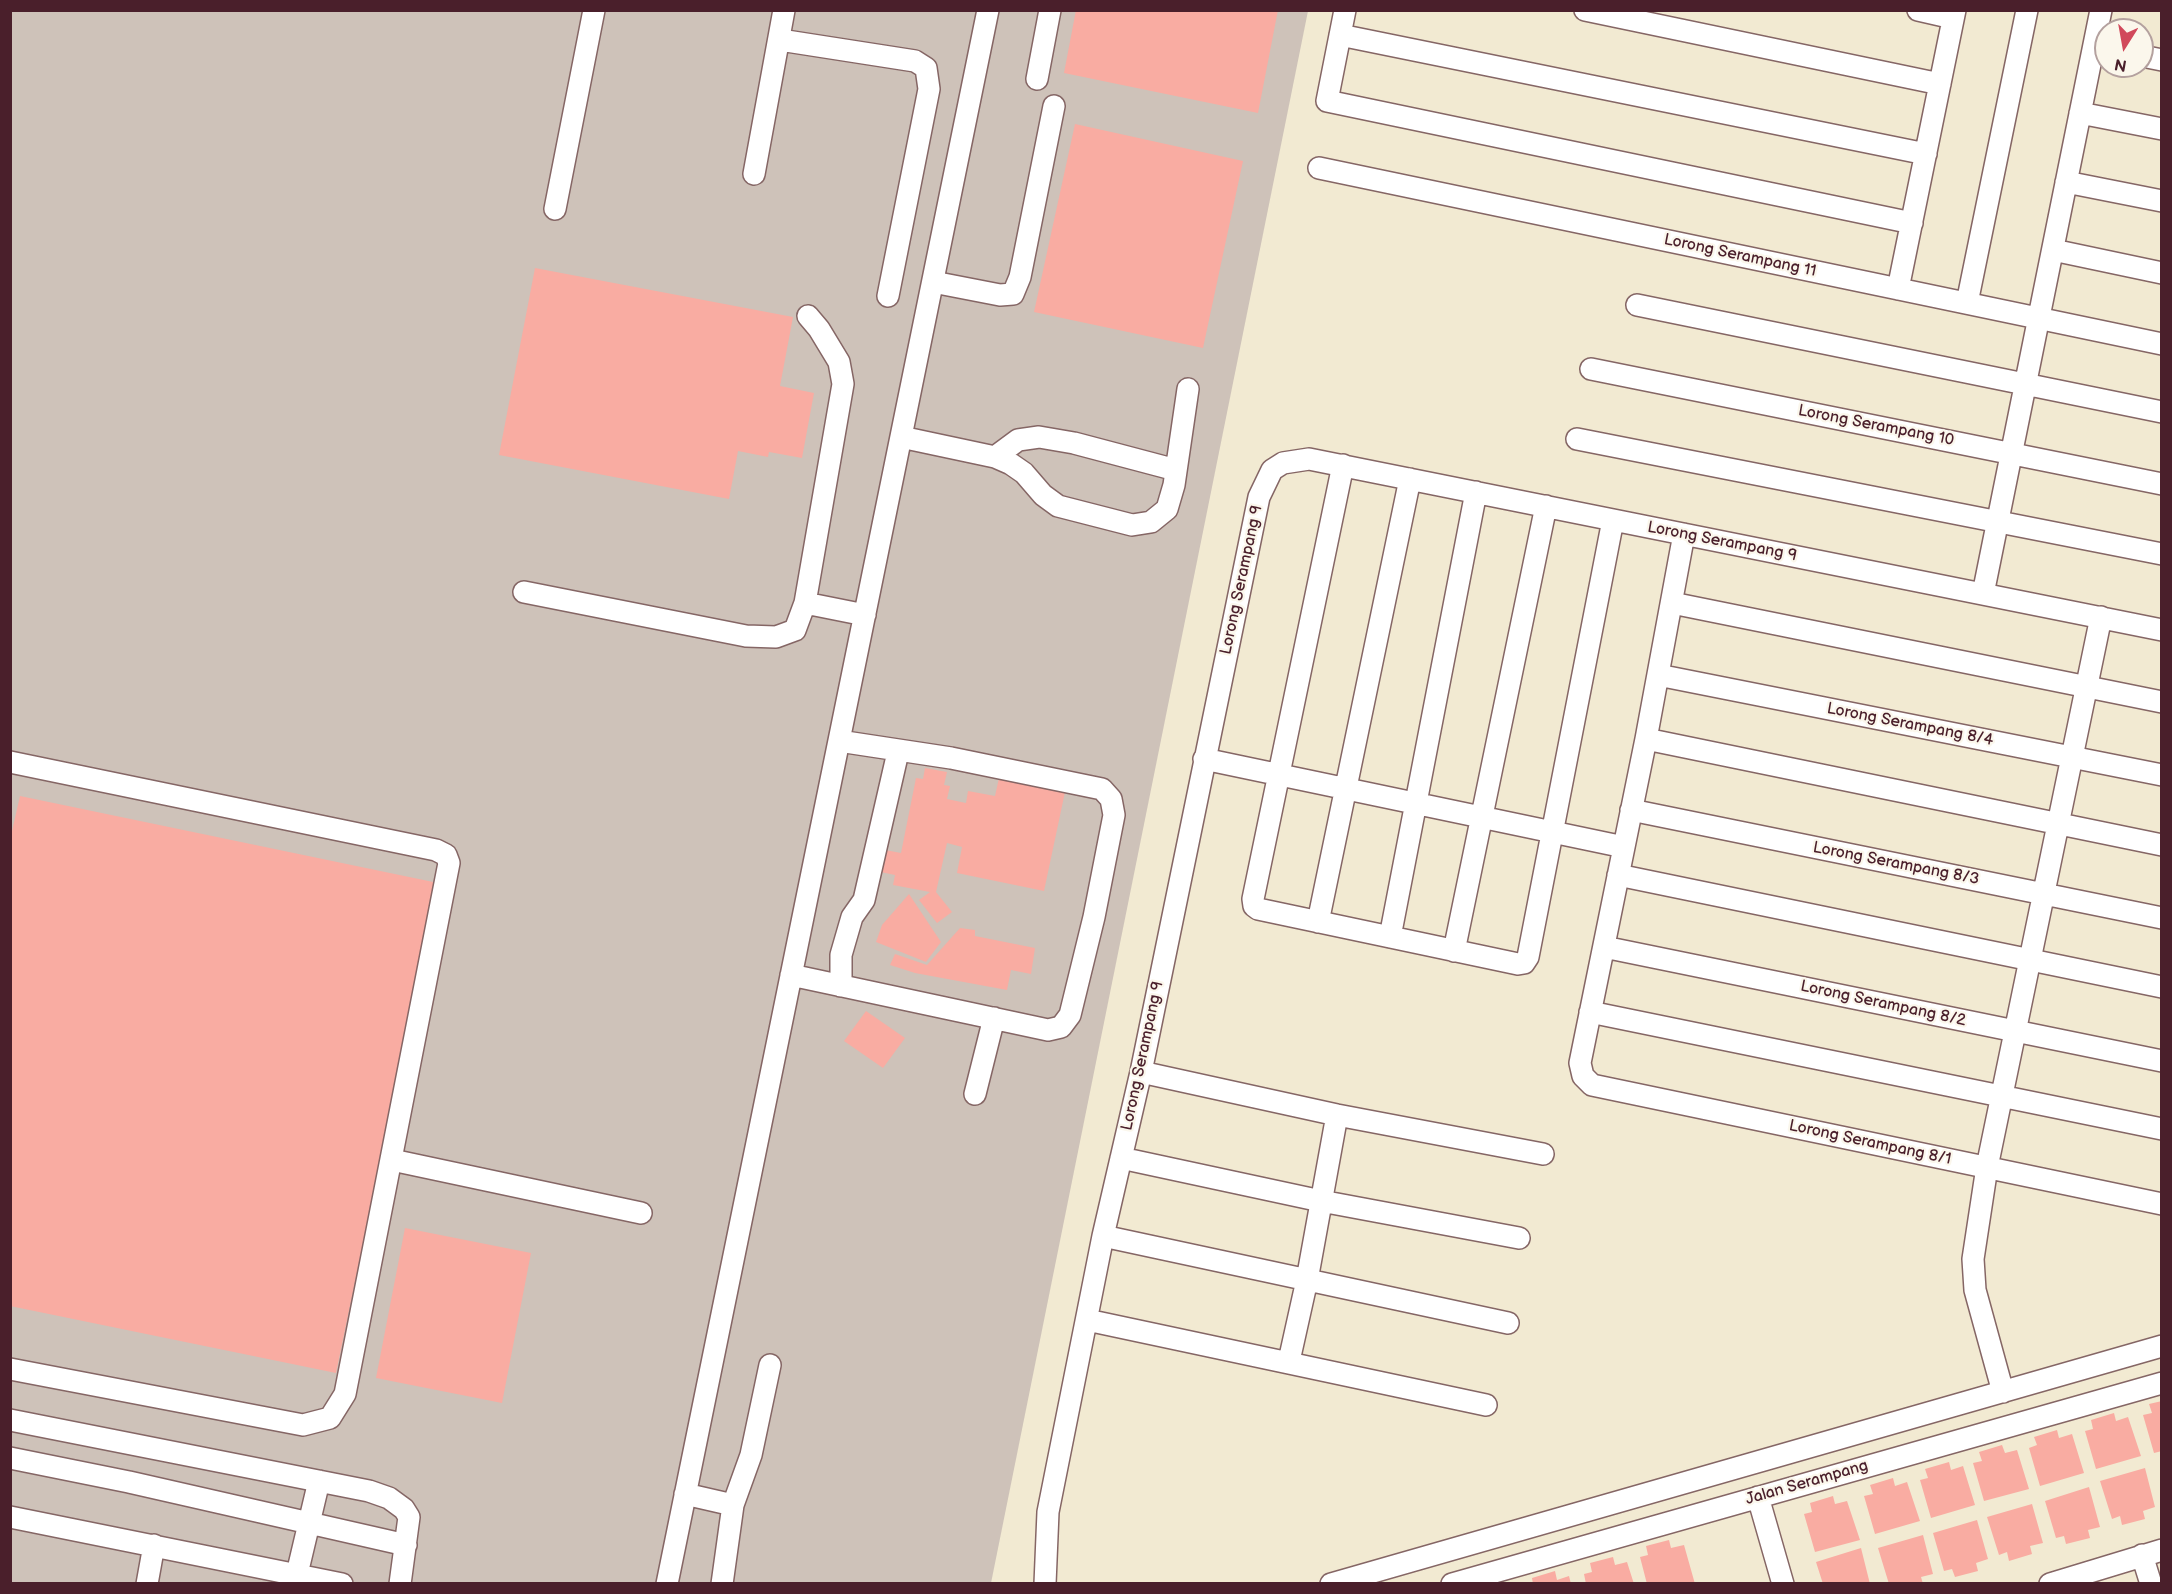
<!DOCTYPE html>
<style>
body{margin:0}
#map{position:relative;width:2172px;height:1594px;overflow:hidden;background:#f2ead2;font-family:"Balsamiq Sans",sans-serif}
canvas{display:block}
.frame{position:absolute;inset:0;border:12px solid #4a1f2b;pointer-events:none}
.north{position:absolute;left:2094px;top:18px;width:60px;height:60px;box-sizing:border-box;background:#fbf7ec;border:2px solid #b4a19f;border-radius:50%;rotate:191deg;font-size:16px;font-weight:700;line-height:24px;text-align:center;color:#4a1f2b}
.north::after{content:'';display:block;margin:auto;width:21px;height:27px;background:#d1495b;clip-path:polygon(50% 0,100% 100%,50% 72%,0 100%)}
</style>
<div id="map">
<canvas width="2172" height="1594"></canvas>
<div class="frame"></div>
<div class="north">N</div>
</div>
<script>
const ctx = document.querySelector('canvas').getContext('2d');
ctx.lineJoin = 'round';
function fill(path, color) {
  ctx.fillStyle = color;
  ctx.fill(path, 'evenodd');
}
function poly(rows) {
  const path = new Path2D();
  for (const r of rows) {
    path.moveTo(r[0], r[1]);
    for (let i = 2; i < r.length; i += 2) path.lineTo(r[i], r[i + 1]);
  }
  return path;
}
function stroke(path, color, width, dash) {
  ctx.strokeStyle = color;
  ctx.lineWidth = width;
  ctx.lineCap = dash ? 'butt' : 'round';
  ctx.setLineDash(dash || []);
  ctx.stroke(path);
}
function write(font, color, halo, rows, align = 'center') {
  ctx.font = font + ' "Balsamiq Sans",sans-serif';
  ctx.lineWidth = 4.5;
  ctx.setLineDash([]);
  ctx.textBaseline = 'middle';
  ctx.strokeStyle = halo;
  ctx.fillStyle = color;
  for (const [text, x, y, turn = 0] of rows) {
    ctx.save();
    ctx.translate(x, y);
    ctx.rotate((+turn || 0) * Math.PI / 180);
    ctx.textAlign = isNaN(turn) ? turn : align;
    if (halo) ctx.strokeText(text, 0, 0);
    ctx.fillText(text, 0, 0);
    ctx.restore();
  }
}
const industrial = poly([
 [11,11,1308,11,991,1583,11,1584]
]);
const building = poly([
 [1076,10,1278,10,1258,113,1064,73],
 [1075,124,1243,161,1203,348,1034,312],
 [535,268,793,317,780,386,814,393,802,458,769,452,768,457,738,451,729,499,499,455],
 [925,768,947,772,944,785,950,786,947,799,966,803,968,791,995,796,999,778,1065,792,1044,891,957,873,962,847,947,843,936,892,952,912,937,923,919,900,930,892,893,885,895,875,876,871,880,849,901,853,916,778,923,779],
 [20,796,438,883,336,1373,10,1306,10,840],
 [909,894,941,942,926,962,876,942,882,925],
 [960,928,975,930,975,936,1035,948,1031,974,1011,970,1007,990,915,973,890,965,895,954,927,965],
 [866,1011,905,1038,883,1068,844,1041],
 [405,1228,531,1253,502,1403,376,1378],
 [2162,1401,2162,1451,2154,1453,2143,1415,2152,1413,2149,1404],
 [2114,1413,2116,1421,2128,1417,2141,1456,2096,1469,2085,1431,2093,1429,2091,1420],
 [2057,1430,2059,1438,2072,1434,2084,1473,2040,1486,2029,1448,2037,1445,2034,1437],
 [2002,1445,2005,1453,2017,1450,2029,1489,1984,1501,1973,1463,1982,1461,1979,1452],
 [1949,1462,1951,1470,1963,1466,1975,1505,1931,1518,1920,1480,1928,1478,1925,1469],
 [2145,1468,2155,1507,2143,1511,2145,1519,2122,1525,2120,1516,2112,1519,2100,1481],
 [1893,1478,1895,1486,1907,1482,1920,1521,1875,1534,1864,1496,1873,1494,1870,1485],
 [2089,1487,2100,1527,2088,1530,2090,1538,2066,1544,2064,1536,2056,1538,2045,1501],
 [1833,1496,1835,1504,1847,1501,1860,1540,1815,1552,1804,1514,1812,1512,1810,1503],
 [2032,1504,2043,1543,2030,1546,2032,1554,2009,1561,2007,1552,1999,1555,1987,1517],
 [1977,1520,1988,1559,1976,1563,1978,1571,1955,1577,1952,1569,1944,1571,1933,1533],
 [1923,1535,1933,1574,1921,1577,1923,1584,1889,1584,1878,1548],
 [1669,1540,1671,1548,1684,1545,1695,1584,1647,1584,1640,1557,1648,1555,1646,1546],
 [1861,1548,1870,1584,1823,1584,1816,1562],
 [1613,1557,1615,1565,1627,1562,1634,1584,1586,1584,1584,1574,1592,1572,1590,1563],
 [1555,1571,1557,1580,1569,1576,1571,1584,1533,1584,1532,1578]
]);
const minor = poly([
 [1345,10,1327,101,1912,223],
 [1585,10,1940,84],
 [1918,10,1953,18],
 [1340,35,1926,154],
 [780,40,915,61,926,68,929,89,888,296],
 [2142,56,2162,60],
 [1037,79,1050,10],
 [2080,113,2162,129],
 [1319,168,2162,344],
 [754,174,784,10],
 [2066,182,2162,201],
 [555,209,594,10],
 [2053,250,2162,273],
 [933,282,1000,295,1013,294,1020,277,1054,106],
 [1898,289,1955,10],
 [1967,303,2027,10],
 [1637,305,2162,412],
 [808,316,819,329,839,362,843,384,805,603,865,615],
 [1591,369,2162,484],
 [901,437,995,457,1011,464,1024,473,1043,495,1058,506,1132,525,1151,522,1167,509,1174,485,1188,389],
 [1577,439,2162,554],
 [995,457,1018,440,1039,437,1074,443,1176,470],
 [1343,465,1253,899,1254,906,1258,909,1518,964,1524,963,1528,957,1613,520],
 [1684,534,1646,739,1580,1063,1583,1076,1592,1085,2162,1204],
 [524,592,746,636,776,637,795,630,805,603],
 [1983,594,2101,10],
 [1672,603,2162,702],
 [1658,675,2162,775],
 [1646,739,2162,845],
 [1204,759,1624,847],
 [10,762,436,850,446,855,449,863,345,1394,330,1418,303,1425,10,1369],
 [1631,810,2162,918],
 [1618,875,2162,987],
 [1318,922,1410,479],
 [1390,937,1476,492],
 [1604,947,2162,1061],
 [1454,951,1546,506],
 [791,975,1048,1030,1061,1027,1070,1015,1094,917,1114,815,1111,799,1102,789,951,758,839,741],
 [841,986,841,955,852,917,864,900,898,752],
 [1590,1012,2162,1129],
 [1141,1072,1337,1115,1543,1154],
 [975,1094,994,1018],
 [1121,1158,1321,1201,1519,1238],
 [392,1160,641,1213],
 [1103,1236,1508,1323],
 [1087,1320,1486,1405],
 [1289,1361,1307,1280,1337,1115],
 [2003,1392,1975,1290,1973,1259,1987,1167,2101,617],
 [10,1420,369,1491,389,1498,404,1509,409,1517,400,1584],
 [10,1458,129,1482,406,1545],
 [685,1494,733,1505,722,1584],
 [1758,1497,1783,1584],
 [733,1505,751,1455,770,1365],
 [10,1517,342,1584],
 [2142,1555,2151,1584],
 [297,1574,319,1481],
 [147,1584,154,1545],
 [667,1584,988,10],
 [1045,1584,1048,1512,1103,1236,1141,1072,1259,497,1272,470,1283,463,1309,459,2162,630],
 [1331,1584,2162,1346],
 [1452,1584,2162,1383],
 [2050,1584,2162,1550]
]);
const streetNames = [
 ["Lorong Serampang 11",1740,256,12],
 ["Lorong Serampang 10",1876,426,11],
 ["Lorong Serampang 9",1722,542,11],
 ["Lorong Serampang 9",1242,580,-78],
 ["Lorong Serampang 8/4",1910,725,11],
 ["Lorong Serampang 8/3",1896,864,11],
 ["Lorong Serampang 8/2",1883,1004,12],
 ["Lorong Serampang 9",1143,1056,-78],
 ["Lorong Serampang 8/1",1870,1143,12],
 ["Jalan Serampang",1807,1483,-16]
];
fill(industrial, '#cec2b9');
fill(building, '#f9aca2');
stroke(minor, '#856665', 24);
stroke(minor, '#fff', 21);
write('16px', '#4a1f2b', '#fbf7ec', streetNames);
</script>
